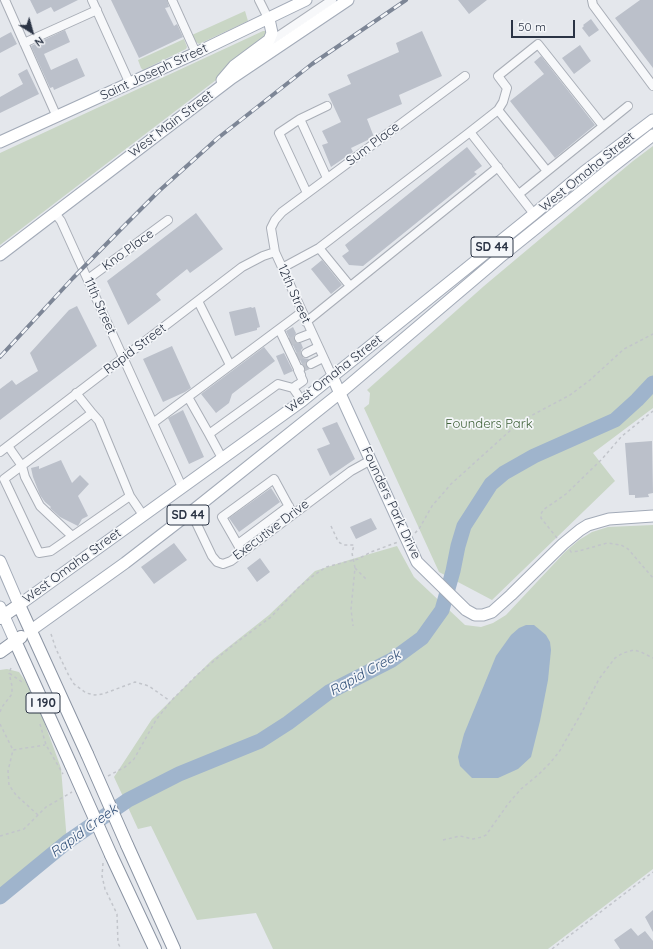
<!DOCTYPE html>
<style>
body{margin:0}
#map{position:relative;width:653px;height:949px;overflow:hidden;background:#e4e7ec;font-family:Quicksand,sans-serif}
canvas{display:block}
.north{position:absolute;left:12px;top:12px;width:40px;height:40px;-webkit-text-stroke:3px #f4f6f9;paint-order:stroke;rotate:143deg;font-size:11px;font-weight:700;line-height:16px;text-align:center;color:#2b3445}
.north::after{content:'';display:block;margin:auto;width:14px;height:18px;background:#2b3445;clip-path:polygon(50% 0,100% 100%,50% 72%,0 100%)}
.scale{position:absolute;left:511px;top:20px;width:64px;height:18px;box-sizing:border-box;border:2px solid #2b3445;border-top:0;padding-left:5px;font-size:12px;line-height:14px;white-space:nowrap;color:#2b3445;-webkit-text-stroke:3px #f4f6f9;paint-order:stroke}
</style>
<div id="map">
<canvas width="653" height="949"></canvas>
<div class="north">N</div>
<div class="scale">50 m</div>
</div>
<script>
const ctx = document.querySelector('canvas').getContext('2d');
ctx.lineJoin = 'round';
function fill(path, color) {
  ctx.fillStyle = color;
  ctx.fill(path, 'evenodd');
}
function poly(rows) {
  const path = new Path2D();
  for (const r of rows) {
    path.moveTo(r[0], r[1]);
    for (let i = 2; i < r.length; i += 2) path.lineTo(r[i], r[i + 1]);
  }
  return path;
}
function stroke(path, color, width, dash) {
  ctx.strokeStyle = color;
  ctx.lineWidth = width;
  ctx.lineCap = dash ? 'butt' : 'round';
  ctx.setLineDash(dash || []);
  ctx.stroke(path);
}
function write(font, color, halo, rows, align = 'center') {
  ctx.font = font + ' Quicksand,sans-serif';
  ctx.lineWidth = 3.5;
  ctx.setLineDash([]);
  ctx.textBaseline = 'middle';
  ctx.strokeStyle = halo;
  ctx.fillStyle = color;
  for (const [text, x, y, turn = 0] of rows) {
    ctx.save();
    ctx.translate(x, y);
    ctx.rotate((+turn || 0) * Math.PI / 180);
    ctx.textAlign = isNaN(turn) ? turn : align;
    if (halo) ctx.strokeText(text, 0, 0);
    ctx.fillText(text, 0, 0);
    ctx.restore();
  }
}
const green = poly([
 [245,11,248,21,199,44,195,41,192,35],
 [263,31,266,31,269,35,229,66,216,80,0,245,0,153],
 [184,39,187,47,186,49,143,70,141,68,138,60],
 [653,146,653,408,593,453,615,481,492,600,439,572,364,408,369,404,370,393,367,390,484,286,633,161],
 [653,525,653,869,548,949,273,949,256,913,197,920,151,826,138,829,114,777,152,719,212,660,269,615,315,571,349,560,397,546,414,577,465,625,481,627,493,623,506,615,565,552,579,540,592,532,608,527],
 [7,669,19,672,26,682,42,716,61,768,67,842,0,897,0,670]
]);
const water = poly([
 [526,625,534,625,546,635,550,642,551,650,548,680,540,721,531,757,518,769,498,778,472,778,460,766,458,757,464,734,496,656,511,635,519,628]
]);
const river = poly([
 [0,897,67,842,128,800,179,774,260,741,288,723,329,692,392,660,422,638,442,610,453,571,458,546,464,526,491,484,504,473,534,456,615,420,637,400,653,383]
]);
const building = poly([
 [30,0,78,0,54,12,51,7,37,14],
 [111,0,167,0,169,7,165,8,174,26,177,24,183,37,139,58],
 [458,0,487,0,469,14],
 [640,0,653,0,653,68,615,18],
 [591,19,599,30,589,37,582,28,584,26,583,25],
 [65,30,70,42,44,54,51,70,77,58,85,76,54,90,53,87,50,88,31,46],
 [422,31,442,76,399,95,402,104,367,119,374,137,351,148,353,152,331,167,322,145,328,143,322,131,341,122,328,94,351,84,347,75,399,52,396,43],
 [11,32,17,44,0,53,0,38],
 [580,45,591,61,574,74,562,58],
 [541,56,595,125,555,158,510,101,544,74,534,62],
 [27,69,39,94,0,113,0,97,23,84,18,74],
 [467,147,482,166,474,172,477,174,363,266,349,265,342,256,349,251,345,245],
 [196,213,223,249,190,273,187,269,156,294,161,300,128,325,107,281],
 [322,260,342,285,331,294,311,269],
 [77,306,97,346,0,420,0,389,12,380,16,385,38,371,30,353,69,310],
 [251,307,252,308,255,307,260,327,257,328,257,330,235,336,229,312],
 [293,327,296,333,294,337,294,340,298,343,301,343,303,348,301,350,301,355,303,358,309,359,306,364,309,369,305,371,305,367,302,364,286,331],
 [172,346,191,388,185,392,163,402,143,359],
 [264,347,275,361,232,394,229,403,216,413,201,394],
 [284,353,293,371,284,375,276,356],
 [183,410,204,457,189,464,168,418],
 [337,422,355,459,330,476,317,449,330,444,322,428],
 [652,441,653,493,648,494,649,497,635,498,635,495,629,495,625,443],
 [61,460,72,483,80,475,89,484,78,496,88,516,82,519,78,526,60,517,50,508,51,507,45,502,40,495,33,477,31,468,39,466,39,469],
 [271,488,280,502,239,532,229,518],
 [371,518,377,529,356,539,350,527],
 [174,543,187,560,154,584,141,567],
 [260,558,270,572,257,582,247,568],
 [653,910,653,932,645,917],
 [631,928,638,936,645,931,653,941,653,949,620,949,614,940]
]);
const minorTunnel = poly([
 [288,343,299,338],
 [295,358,306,353],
 [300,369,311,364]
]);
const path = poly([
 [331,526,337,539,340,543,345,545,354,545,352,553,355,568,351,609,353,626],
 [415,533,419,529,432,506,451,484,512,429,525,419,570,395,590,380,624,349,653,334],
 [557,538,541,518,541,514,543,510,566,494,601,460,622,436,653,411],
 [570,550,571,552,579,551,607,543,621,545,628,549,653,578],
 [355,568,367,580],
 [51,634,56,649,69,676,74,684,86,693,95,695,103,694,135,682,149,686,170,701],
 [11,668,9,673,22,682],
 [0,712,2,707,12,694,12,686,9,673],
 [0,724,13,750],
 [40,724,46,745,63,774],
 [108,776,125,767,134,759,156,720,171,701,197,675,233,645,271,617,298,588,310,578,326,567,358,559,371,552,398,542],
 [38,815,16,795,9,785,8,771,13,750,45,745],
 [0,836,24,829,46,807,72,792],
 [443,840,460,836,473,839,482,837,486,835,508,804,521,789,538,775,550,763,559,752,582,712,599,679,615,658,623,653,634,650,641,652,653,658],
 [103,863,102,876,105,889,117,914,118,943,121,949],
 [552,949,653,872]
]);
const minor = poly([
 [5,0,57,117],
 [92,0,130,84],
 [172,0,196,53],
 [259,0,270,22],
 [592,0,593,5,653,86],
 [24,43,97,10],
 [268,43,332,0],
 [498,110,503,102,507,88,498,76,538,44,603,126],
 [300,119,327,106],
 [470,132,498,110,547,171],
 [307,193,279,133,300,119,327,178],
 [519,194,628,106],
 [55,213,61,221,182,487],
 [319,248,350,286],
 [282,268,319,248,470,132,534,214],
 [88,279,168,220],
 [198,301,230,365],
 [306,322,498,167],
 [279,329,301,375],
 [299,338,312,333],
 [306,353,318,347],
 [311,364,323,358],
 [332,376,275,252,271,228,275,220,282,212,465,76],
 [297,385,293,388,302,401],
 [76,393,92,413],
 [188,397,209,434],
 [153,423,302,312],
 [8,446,22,466,25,477,40,506,72,536],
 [0,452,242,267,263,256,275,252],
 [222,458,209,434,278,384,293,388,303,381,298,370,300,369],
 [130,496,99,421,92,413,4,479,39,553,51,551,130,496,143,515],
 [191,512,212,556,217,562,223,564,231,561,351,471,371,460],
 [238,544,289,506],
 [242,552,222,517,274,479,293,514]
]);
const major = poly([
 [222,80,234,66,269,40,272,33,269,19],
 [0,142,196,53,306,0],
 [0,255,232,78,348,0],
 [332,376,417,562,466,610,475,615,483,615,492,612,511,595,563,544,580,530,588,525,609,519,653,516],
 [0,561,19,605,302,401,534,214,584,172,653,120],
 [0,607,15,641],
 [30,631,125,563,191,512,340,393,499,258,607,171,653,135]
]);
const highway = poly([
 [0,618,19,605,87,754],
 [15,641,71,765],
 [0,652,21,637],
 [127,845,174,949],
 [111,855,155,949]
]);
const rail = poly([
 [0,357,73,278,125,225,159,191,218,138,312,64,406,0]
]);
const highwayBridge = poly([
 [87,754,127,845],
 [71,765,111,855]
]);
const shields = [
 [492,247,42],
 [188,515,42],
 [43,703,34]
];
const shieldNames = [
 ["SD 44",492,247],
 ["SD 44",188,515],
 ["I 190",43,703]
];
const streetNames = [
 ["Saint Joseph Street",154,72,-25],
 ["West Main Street",171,124,-37],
 ["Sum Place",373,144,-37],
 ["West Omaha Street",587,172,-39],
 ["Kno Place",128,250,-36],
 ["12th Street",294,294,66],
 ["11th Street",100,306,66],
 ["Rapid Street",135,349,-37],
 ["West Omaha Street",334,374,-38],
 ["Founders Park Drive",391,503,65],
 ["Executive Drive",271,530,-37],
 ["West Omaha Street",72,566,-36]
];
const parkNames = [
 ["Founders Park",489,424]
];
const waterNames = [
 ["Rapid Creek",365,673,-29],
 ["Rapid Creek",84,831,-36]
];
fill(green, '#c9d6c5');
fill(water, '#9fb4cc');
stroke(river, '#9fb4cc', 15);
fill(building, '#bbc0ca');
stroke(minorTunnel, '#bfc3cb', 8, [8, 4]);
stroke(minor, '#a9aeb7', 10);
stroke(major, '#a3abb8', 13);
stroke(highway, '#8b94a3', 14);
stroke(path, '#c2c5cb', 1.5, [3, 3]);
stroke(minor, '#f7f8fa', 8);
stroke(major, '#fff', 11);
stroke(highway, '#fff', 12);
stroke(rail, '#7d8696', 4);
stroke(rail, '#f4f6f9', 2.5, [8]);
stroke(highwayBridge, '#8b94a3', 14, []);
stroke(highwayBridge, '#fff', 12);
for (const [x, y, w] of shields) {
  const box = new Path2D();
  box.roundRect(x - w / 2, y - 10, w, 20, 3);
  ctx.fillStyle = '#f4f6f9';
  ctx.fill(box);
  stroke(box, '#2b3445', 1);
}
write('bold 12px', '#2b3445', null, shieldNames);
write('13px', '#2b3445', '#f4f6f9', streetNames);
write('13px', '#3f6138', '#f4f6f9', parkNames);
write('italic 14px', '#34527a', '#f4f6f9', waterNames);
</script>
